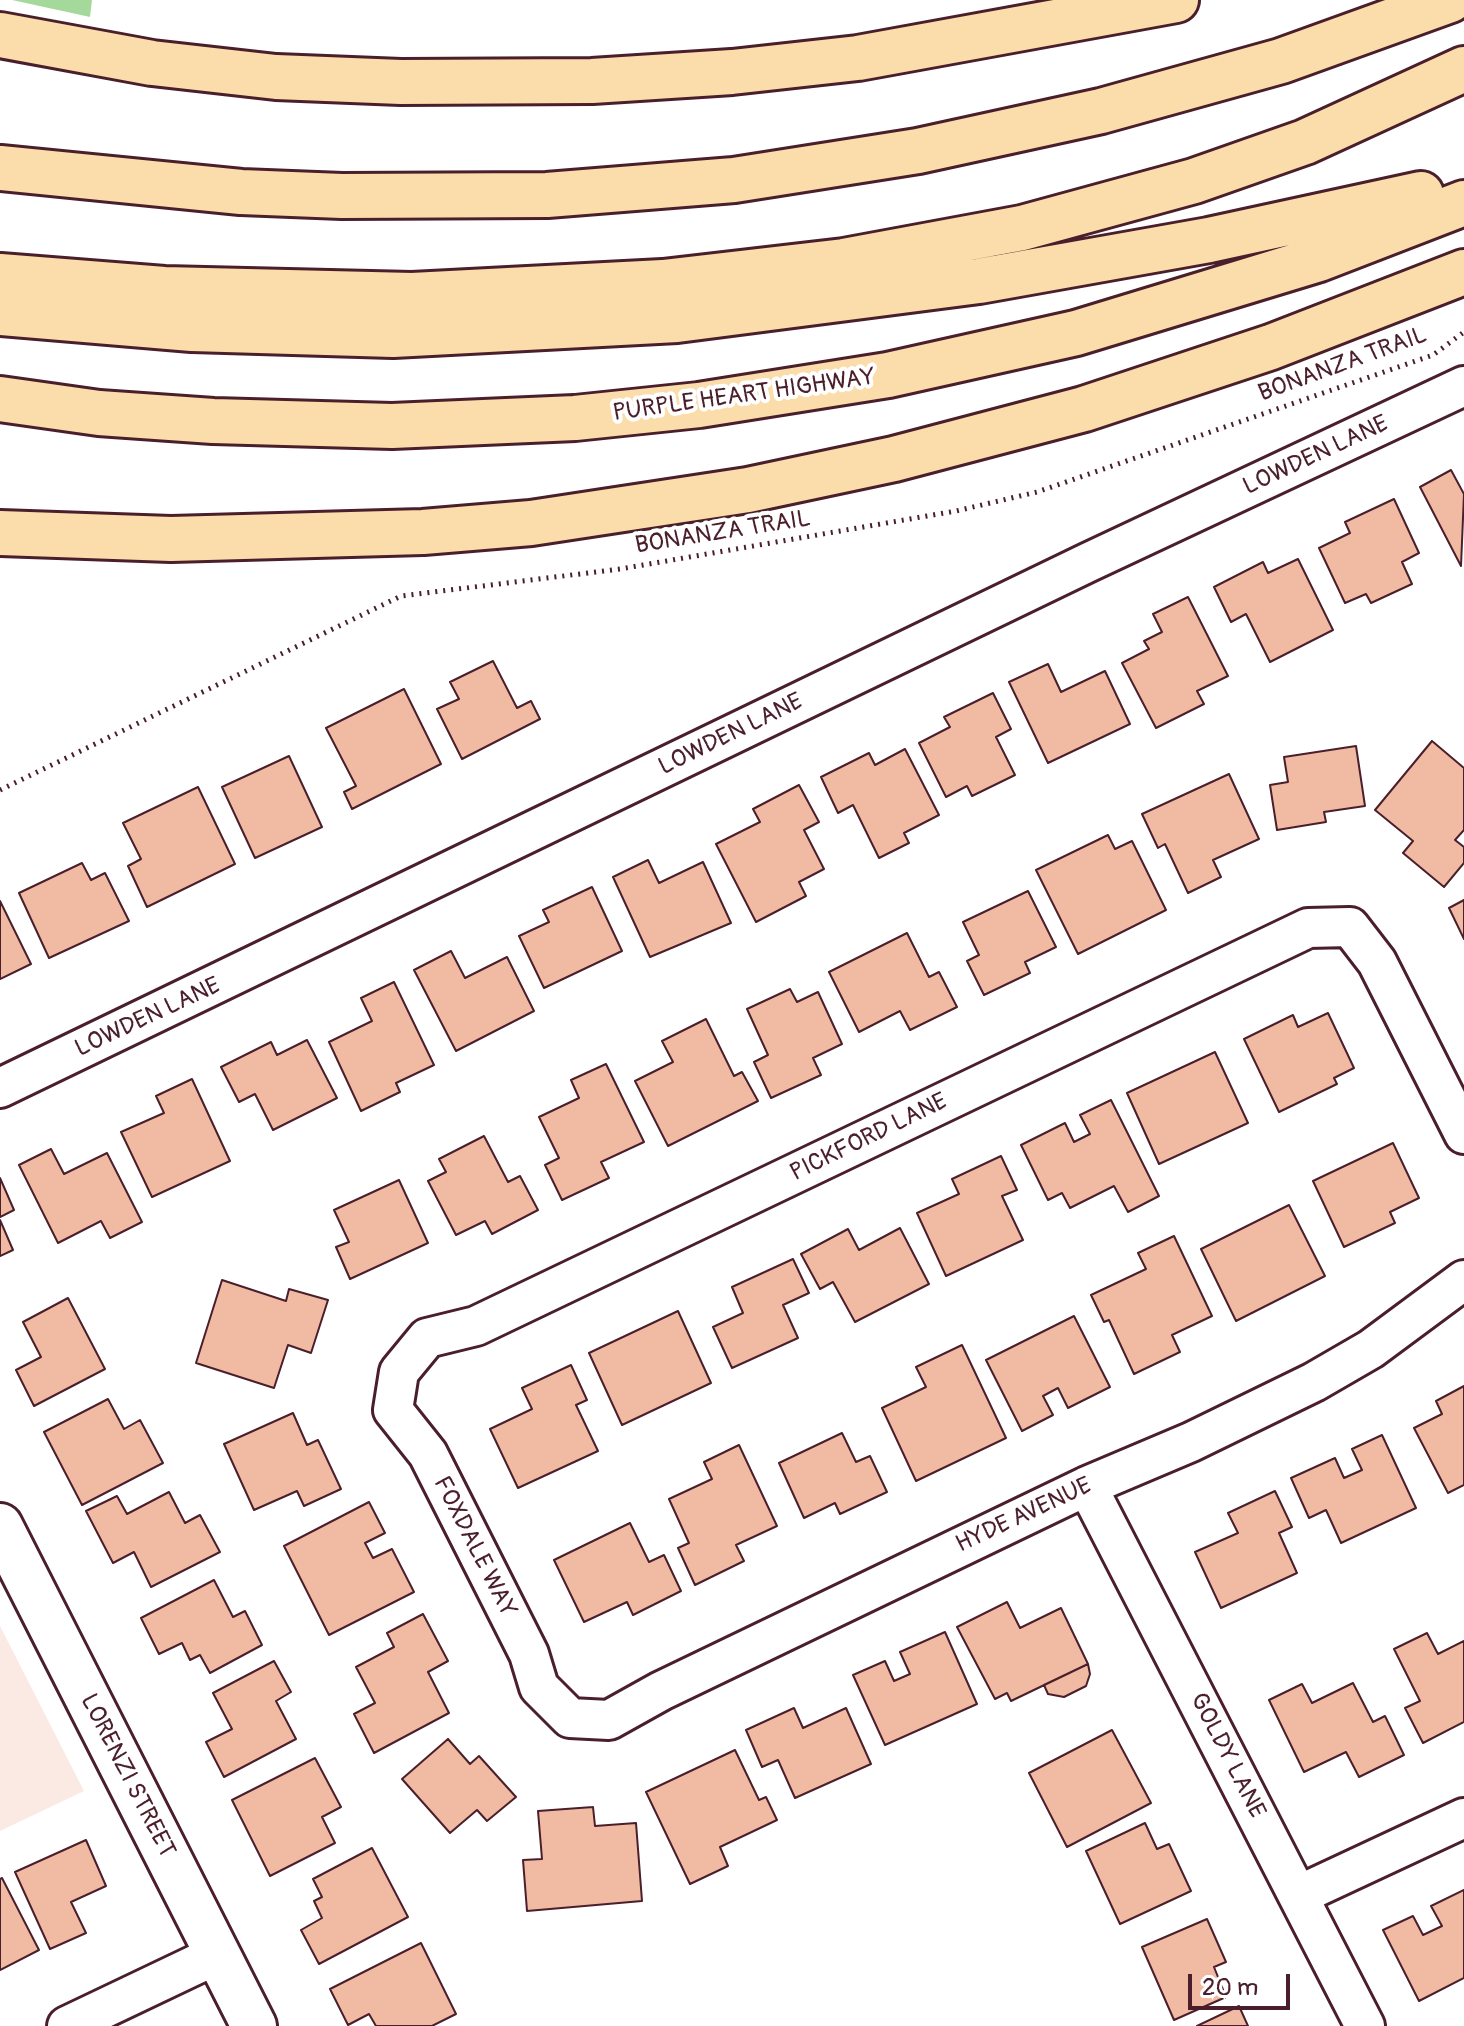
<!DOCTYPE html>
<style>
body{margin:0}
#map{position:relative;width:1464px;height:2026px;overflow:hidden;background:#fff;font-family:Pangolin,sans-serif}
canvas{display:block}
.scale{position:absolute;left:1188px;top:1974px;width:102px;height:36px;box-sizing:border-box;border:4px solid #4a1f2b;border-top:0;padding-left:10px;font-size:24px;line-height:28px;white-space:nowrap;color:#4a1f2b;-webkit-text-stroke:6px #fff;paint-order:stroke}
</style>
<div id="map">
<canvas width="1464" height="2026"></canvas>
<div class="scale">20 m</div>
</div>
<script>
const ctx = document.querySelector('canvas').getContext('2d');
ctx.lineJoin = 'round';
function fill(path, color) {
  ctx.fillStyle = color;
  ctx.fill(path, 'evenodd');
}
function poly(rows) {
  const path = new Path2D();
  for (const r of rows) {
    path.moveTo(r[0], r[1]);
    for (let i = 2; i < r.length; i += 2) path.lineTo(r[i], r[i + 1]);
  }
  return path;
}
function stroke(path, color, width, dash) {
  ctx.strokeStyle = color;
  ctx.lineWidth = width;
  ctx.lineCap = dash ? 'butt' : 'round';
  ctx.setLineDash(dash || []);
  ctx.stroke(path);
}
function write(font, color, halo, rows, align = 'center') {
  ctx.font = font + ' Pangolin,sans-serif';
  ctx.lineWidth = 8;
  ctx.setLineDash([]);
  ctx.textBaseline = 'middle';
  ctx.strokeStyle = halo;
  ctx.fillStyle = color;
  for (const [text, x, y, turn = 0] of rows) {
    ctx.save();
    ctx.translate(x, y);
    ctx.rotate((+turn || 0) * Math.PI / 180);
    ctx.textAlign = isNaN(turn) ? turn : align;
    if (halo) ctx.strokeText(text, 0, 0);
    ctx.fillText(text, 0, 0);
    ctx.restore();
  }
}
const built = poly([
 [0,1626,84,1791,0,1831]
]);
const green = poly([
 [12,0,92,0,90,17]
]);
const building = poly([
 [1451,470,1464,494,1461,566,1420,487,1451,470],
 [1394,499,1419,553,1402,562,1412,584,1371,603,1366,594,1345,603,1319,548,1350,533,1345,522,1394,499],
 [1298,559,1333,630,1270,662,1246,614,1231,622,1214,587,1263,562,1268,573,1298,559],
 [1188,597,1228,676,1197,691,1204,704,1156,728,1122,663,1149,649,1144,641,1162,632,1153,614,1188,597],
 [493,661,517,708,531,701,540,719,462,759,437,709,459,699,450,682,493,661],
 [1048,664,1061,692,1105,671,1130,724,1048,763,1009,682,1048,664],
 [404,689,441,764,352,809,344,792,356,786,326,728,404,689],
 [993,693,1011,729,996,737,1015,775,972,796,967,786,946,797,919,743,950,727,944,717,993,693],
 [1432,741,1464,768,1464,830,1455,840,1464,847,1464,863,1444,887,1403,853,1413,841,1375,810,1432,741],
 [1356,746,1365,806,1324,812,1326,822,1277,830,1270,785,1288,782,1284,757,1356,746],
 [905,749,939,815,904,833,909,843,879,858,853,805,838,813,821,777,869,753,875,765,905,749],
 [289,756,322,827,255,858,222,787,289,756],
 [1229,774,1259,839,1213,860,1221,877,1188,893,1165,844,1158,848,1142,814,1229,774],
 [799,785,819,822,804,830,824,869,799,882,806,896,756,922,716,844,760,822,753,809,799,785],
 [198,787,235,864,147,907,128,866,141,859,123,823,198,787],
 [1108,835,1115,849,1132,841,1166,910,1078,954,1036,870,1108,835],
 [648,860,659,883,703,862,731,923,650,957,613,877,648,860],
 [82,863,91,880,105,873,129,921,49,958,19,893,82,863],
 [592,887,622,951,544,988,519,936,549,922,543,910,592,887],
 [1028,891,1056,947,1025,962,1030,973,984,995,967,961,979,955,963,922,1028,891],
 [1464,900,1464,939,1449,908,1464,900],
 [0,901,31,964,0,979,0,901],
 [907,933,929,977,939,972,957,1007,910,1030,900,1011,859,1032,829,972,907,933],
 [451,951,465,978,507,957,534,1011,456,1051,414,970,451,951],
 [394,982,434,1065,396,1083,400,1092,361,1111,329,1042,372,1021,361,998,394,982],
 [790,989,797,1002,818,992,842,1044,813,1058,821,1075,771,1098,754,1062,768,1055,747,1009,790,989],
 [1328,1013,1354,1068,1334,1078,1337,1084,1279,1112,1244,1039,1293,1015,1298,1027,1328,1013],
 [706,1019,734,1076,742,1072,758,1101,668,1146,635,1081,673,1062,662,1041,706,1019],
 [307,1040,337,1098,273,1130,255,1094,239,1102,221,1067,271,1042,277,1055,307,1040],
 [1215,1052,1248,1123,1159,1164,1127,1093,1215,1052],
 [606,1064,644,1142,601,1162,609,1178,562,1200,545,1165,559,1158,539,1117,579,1098,571,1080,606,1064],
 [192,1079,230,1161,152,1197,121,1132,164,1113,156,1096,192,1079],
 [1111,1100,1159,1196,1128,1212,1114,1186,1070,1208,1062,1193,1048,1200,1021,1145,1065,1123,1074,1142,1090,1134,1080,1115,1111,1100],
 [484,1136,508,1182,520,1176,538,1210,492,1234,485,1221,456,1235,428,1181,446,1172,439,1159,484,1136],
 [1393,1143,1419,1198,1390,1212,1395,1223,1344,1247,1313,1181,1393,1143],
 [51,1149,64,1174,107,1153,142,1222,110,1238,101,1221,58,1243,19,1165,51,1149],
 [1001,1156,1017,1190,1002,1196,1023,1240,946,1276,917,1213,959,1194,952,1179,1001,1156],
 [0,1178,14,1210,0,1217,0,1178],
 [399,1180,428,1243,350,1279,336,1247,349,1242,334,1210,399,1180],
 [1289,1205,1325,1276,1236,1321,1201,1249,1289,1205],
 [0,1220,13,1250,0,1256,0,1220],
 [900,1228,929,1284,855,1322,833,1282,820,1289,801,1254,848,1229,859,1250,900,1228],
 [1174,1236,1212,1316,1172,1335,1180,1352,1134,1374,1109,1320,1104,1322,1091,1295,1146,1269,1138,1253,1174,1236],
 [793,1259,809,1293,783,1305,798,1338,732,1368,713,1327,743,1313,732,1287,793,1259],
 [222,1280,286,1301,289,1289,328,1300,311,1353,288,1345,274,1388,196,1363,222,1280],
 [68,1298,105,1369,34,1406,16,1370,41,1357,23,1322,68,1298],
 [678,1311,711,1383,622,1425,589,1353,678,1311],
 [1074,1316,1110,1387,1068,1408,1058,1388,1043,1396,1053,1415,1022,1431,986,1360,1074,1316],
 [962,1345,1006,1438,916,1481,882,1408,926,1387,916,1367,962,1345],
 [571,1365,587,1400,576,1405,598,1451,518,1488,490,1429,532,1409,522,1388,571,1365],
 [1464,1386,1464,1485,1448,1493,1414,1428,1442,1414,1436,1401,1464,1386],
 [108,1399,124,1429,140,1420,163,1463,82,1505,44,1432,108,1399],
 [293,1413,307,1445,318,1440,341,1489,304,1506,297,1491,254,1510,224,1444,293,1413],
 [842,1433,856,1462,870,1456,887,1492,840,1514,835,1503,804,1518,779,1463,842,1433],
 [1382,1435,1416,1508,1341,1543,1326,1510,1309,1518,1291,1478,1335,1458,1344,1478,1362,1470,1352,1449,1382,1435],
 [739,1445,777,1526,736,1545,744,1561,695,1585,678,1548,689,1543,669,1499,712,1479,704,1462,739,1445],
 [1275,1491,1292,1527,1279,1533,1297,1573,1221,1608,1195,1552,1238,1533,1228,1513,1275,1491],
 [169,1492,185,1523,200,1515,220,1552,151,1587,134,1552,113,1563,86,1511,117,1496,127,1514,169,1492],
 [369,1502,385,1533,365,1543,373,1558,392,1549,414,1592,329,1635,284,1546,369,1502],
 [630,1523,649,1562,664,1555,681,1591,633,1615,627,1602,584,1622,554,1560,630,1523],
 [214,1580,233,1617,245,1611,262,1645,210,1673,200,1655,190,1660,182,1643,159,1654,141,1618,214,1580],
 [1007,1602,1020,1628,1061,1608,1088,1664,1011,1701,1007,1693,995,1699,957,1627,1007,1602],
 [423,1614,448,1661,428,1672,449,1713,374,1753,354,1714,375,1703,356,1667,394,1647,387,1633,423,1614],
 [945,1632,977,1704,885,1745,853,1675,885,1661,894,1681,910,1674,900,1652,945,1632],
 [1427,1633,1438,1654,1464,1641,1464,1722,1423,1743,1405,1708,1420,1701,1394,1649,1427,1633],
 [274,1661,291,1692,276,1701,296,1739,224,1777,206,1742,232,1729,213,1693,274,1661],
 [1088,1664,1090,1674,1086,1686,1064,1697,1048,1694,1044,1685,1088,1664],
 [1353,1683,1373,1722,1385,1716,1404,1755,1359,1777,1346,1752,1304,1772,1269,1700,1302,1684,1312,1703,1353,1683],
 [794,1708,803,1728,846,1708,871,1764,795,1798,778,1760,762,1767,746,1730,794,1708],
 [1112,1730,1151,1803,1067,1847,1029,1773,1112,1730],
 [448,1739,470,1764,479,1756,516,1797,487,1821,477,1810,450,1833,402,1779,448,1739],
 [735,1750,759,1800,766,1797,777,1820,720,1847,728,1866,690,1884,646,1792,735,1750],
 [315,1758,341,1807,322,1817,335,1843,270,1876,232,1800,315,1758],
 [593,1807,595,1826,636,1823,642,1901,527,1911,523,1860,542,1859,538,1811,593,1807],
 [1145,1823,1157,1849,1169,1844,1191,1891,1120,1924,1086,1851,1145,1823],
 [86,1840,106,1886,71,1902,86,1933,50,1949,15,1872,86,1840],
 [372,1848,408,1917,319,1964,301,1930,322,1918,314,1901,322,1897,313,1879,372,1848],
 [2,1878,39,1950,0,1970,0,1879,2,1878],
 [1464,1890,1464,1978,1419,2001,1383,1930,1413,1916,1423,1935,1442,1926,1431,1906,1464,1890],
 [1207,1919,1226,1962,1214,1967,1226,1997,1174,2020,1142,1947,1207,1919],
 [421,1943,456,2014,432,2026,376,2026,369,2014,348,2025,330,1989,421,1943],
 [1239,2006,1248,2026,1197,2026,1239,2006]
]);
const path = poly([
 [0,790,401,596,620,569,956,511,1037,492,1433,355,1464,332]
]);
const minor = poly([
 [0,1088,1089,562,1464,386],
 [1464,1134,1377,962,1350,927,1308,928,476,1326,427,1338,399,1372,393,1410,428,1454,529,1654,539,1687,570,1718,609,1720,661,1691,1087,1486,1191,1442,1314,1382,1371,1349,1464,1280],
 [1087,1486,1365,2026],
 [1299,1895,1464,1818],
 [67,2026,216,1955]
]);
const tertiary = poly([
 [0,1526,254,2026]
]);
const motorway = poly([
 [0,35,152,63,276,77,401,82,592,81,732,72,858,58,1176,0],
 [0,168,241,192,342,196,547,195,734,180,918,151,1101,111,1281,61,1450,0],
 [0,276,164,289,412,295,663,282,844,261,1022,228,1194,181,1305,142,1464,69],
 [0,313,192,329,393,335,677,320,979,281,1209,240,1421,194],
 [0,399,99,413,213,421,392,426,575,418,699,405,888,375,1076,333,1319,259,1464,203],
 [0,533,171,539,423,532,531,523,748,490,894,459,1084,409,1271,347,1464,272]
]);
const streetNames = [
 ["BONANZA TRAIL",1343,365,-20],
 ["PURPLE HEART HIGHWAY",744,396,-8],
 ["LOWDEN LANE",1316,456,-25],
 ["BONANZA TRAIL",723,533,-9],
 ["LOWDEN LANE",731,735,-26],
 ["LOWDEN LANE",148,1018,-25],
 ["PICKFORD LANE",869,1138,-26],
 ["HYDE AVENUE",1024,1516,-25],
 ["FOXDALE WAY",474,1547,63],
 ["GOLDY LANE",1227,1756,63],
 ["LORENZI STREET",127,1776,63]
];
fill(built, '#faeae3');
fill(green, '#a5d99b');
fill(building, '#f0baa3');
stroke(building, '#4a1f2b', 2);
stroke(minor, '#4a1f2b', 44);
stroke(tertiary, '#4a1f2b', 50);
stroke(motorway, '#4a1f2b', 50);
stroke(path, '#4a1f2b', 5, [2, 6]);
stroke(minor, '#fff', 38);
stroke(tertiary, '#fff', 44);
stroke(motorway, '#fbddab', 44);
write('24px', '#4a1f2b', '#fff', streetNames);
</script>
